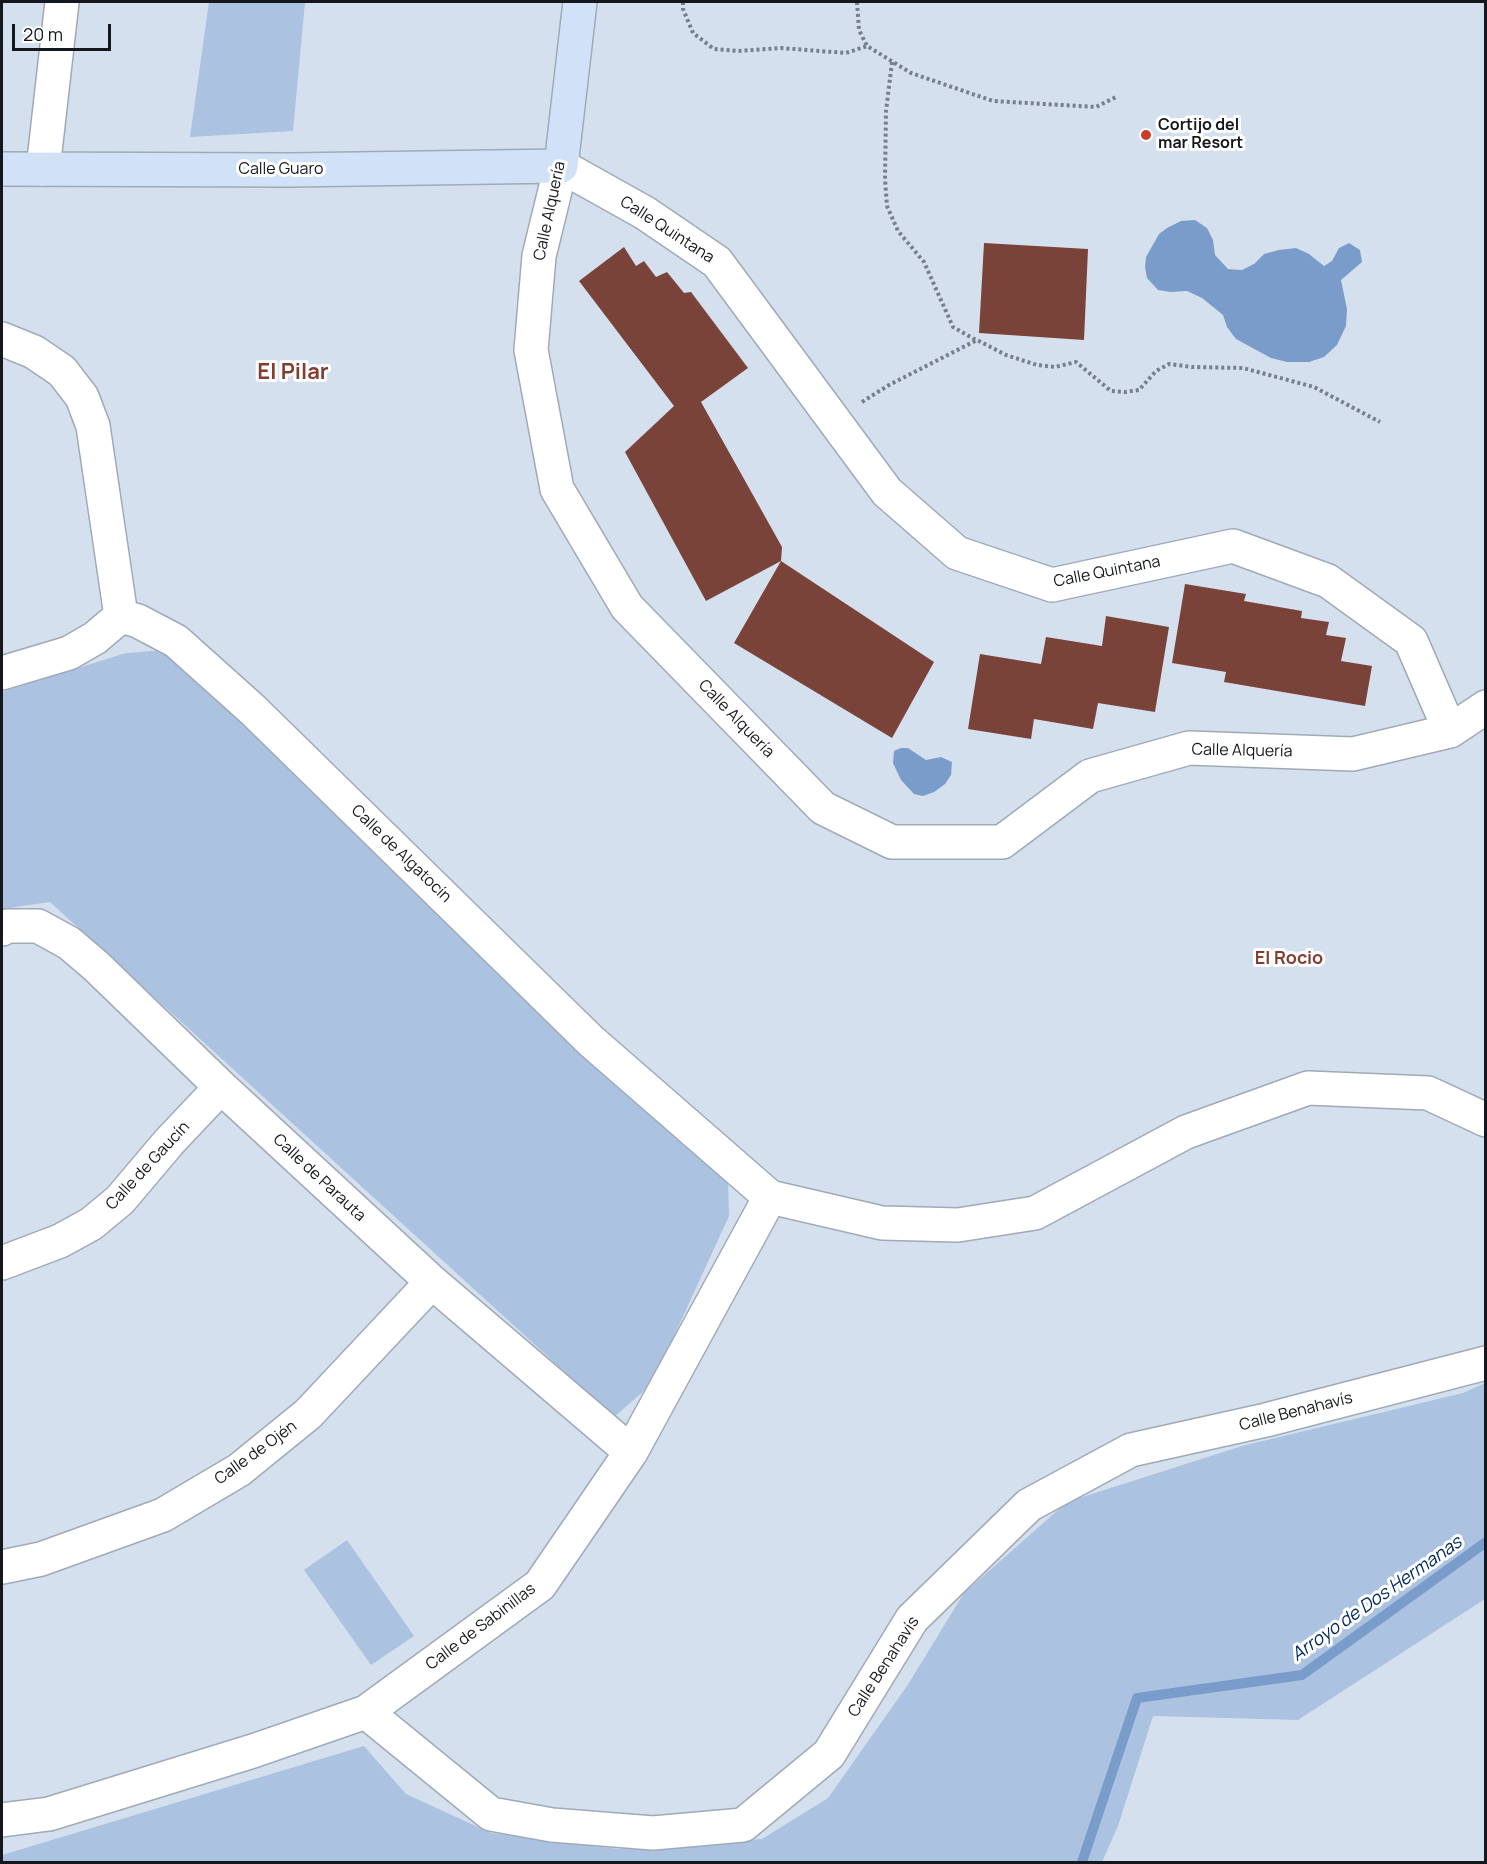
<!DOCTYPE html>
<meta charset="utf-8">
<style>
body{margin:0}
#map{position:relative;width:1487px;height:1864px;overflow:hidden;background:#d5e0ee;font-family:Manrope,sans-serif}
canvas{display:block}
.frame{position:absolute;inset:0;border:3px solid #14181d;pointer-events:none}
.scale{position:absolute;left:12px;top:24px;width:99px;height:27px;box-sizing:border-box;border:3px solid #14181d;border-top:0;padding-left:8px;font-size:18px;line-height:21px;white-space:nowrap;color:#14181d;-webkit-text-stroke:4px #fff;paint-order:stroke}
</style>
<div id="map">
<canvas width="1487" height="1864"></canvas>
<div class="frame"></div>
<div class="scale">20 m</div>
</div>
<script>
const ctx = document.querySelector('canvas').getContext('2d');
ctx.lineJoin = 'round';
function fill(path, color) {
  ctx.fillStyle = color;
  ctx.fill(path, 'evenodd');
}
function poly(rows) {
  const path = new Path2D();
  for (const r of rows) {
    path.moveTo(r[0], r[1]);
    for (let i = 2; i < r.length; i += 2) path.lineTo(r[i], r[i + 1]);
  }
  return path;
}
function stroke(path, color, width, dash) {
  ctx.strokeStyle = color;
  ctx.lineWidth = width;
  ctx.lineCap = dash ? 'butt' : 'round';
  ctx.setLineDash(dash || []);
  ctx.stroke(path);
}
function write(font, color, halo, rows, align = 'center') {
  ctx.font = font + ' Manrope,sans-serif';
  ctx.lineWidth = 6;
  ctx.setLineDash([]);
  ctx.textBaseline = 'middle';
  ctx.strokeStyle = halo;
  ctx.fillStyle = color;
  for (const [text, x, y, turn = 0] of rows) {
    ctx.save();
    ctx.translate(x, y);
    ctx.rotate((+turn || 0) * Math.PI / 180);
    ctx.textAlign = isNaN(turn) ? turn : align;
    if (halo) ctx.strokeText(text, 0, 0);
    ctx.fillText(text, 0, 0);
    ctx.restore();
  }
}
const green = poly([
 [209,2,305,2,293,131,190,137],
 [166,650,728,1182,729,1216,652,1384,614,1417,50,902,2,909,2,692,126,653],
 [1485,1383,1485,1599,1298,1720,1153,1716,1118,1826,1102,1862,2,1862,2,1855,364,1746,406,1794,491,1833,618,1849,762,1839,828,1798,907,1686,964,1593,1067,1502,1242,1446,1463,1393],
 [347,1540,414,1636,371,1665,304,1570]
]);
const water = poly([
 [1195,220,1207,228,1213,240,1215,255,1228,269,1242,270,1254,264,1264,254,1279,250,1296,248,1309,254,1324,266,1332,261,1339,248,1349,243,1360,250,1362,262,1341,280,1347,309,1346,326,1337,345,1324,357,1309,362,1287,362,1271,358,1236,339,1227,327,1223,315,1202,298,1187,291,1171,292,1158,290,1147,278,1145,267,1146,257,1159,234,1167,228,1181,221],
 [901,748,908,748,926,760,941,757,952,762,951,775,945,784,934,792,923,796,914,794,901,780,893,763,894,751]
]);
const stream = poly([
 [1082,1862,1137,1698,1302,1675,1486,1542]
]);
const building = poly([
 [984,243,1088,249,1084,340,979,333],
 [624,247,636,266,644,261,656,277,667,272,684,293,691,292,748,368,701,402,782,547,781,561,706,601,625,452,674,406,579,281],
 [781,561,934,662,892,738,734,643],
 [1185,584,1246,594,1244,601,1302,611,1301,618,1329,622,1326,635,1346,638,1341,661,1372,666,1365,706,1224,682,1226,672,1172,663],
 [1106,616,1169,627,1155,712,1098,703,1093,729,1034,719,1031,739,968,729,980,654,1041,664,1046,637,1102,646]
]);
const path = poly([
 [683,2,683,9,693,33,714,49,738,51,781,48,846,53,867,46],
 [857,2,859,30,867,46,911,73,993,101,1096,107,1116,97],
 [892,62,886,111,885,179,887,206,898,231,924,262,953,327,976,340],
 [862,402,889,385,977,340,1006,355,1037,365,1055,367,1076,362,1111,391,1125,392,1139,390,1156,371,1169,364,1192,367,1243,368,1314,387,1380,422]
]);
const street = poly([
 [43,169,62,2],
 [2,339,34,352,62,371,82,397,93,426,121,616],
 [2,673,69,653,95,638,121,616,138,621,176,641,253,710,591,1041,770,1197,882,1223,958,1225,1035,1213,1186,1132,1308,1088,1428,1093,1486,1120],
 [1450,731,1411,641,1328,581,1233,546,1052,585,957,553,887,492,717,262,645,213,561,166,539,256,531,350,557,489,627,607,823,808,892,842,1002,842,1090,776,1189,748,1353,754,1450,731,1486,707],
 [2,929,7,926,38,926,69,943,96,966,221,1087,432,1282,631,1452],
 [2,1263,60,1241,91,1224,120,1200,169,1142,221,1087],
 [2,1567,41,1559,163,1515,239,1470,308,1414,432,1282],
 [366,1712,491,1814,552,1825,653,1833,743,1825,829,1754,912,1619,1029,1505,1131,1450,1266,1420,1486,1363],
 [2,1820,49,1814,253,1751,366,1712,540,1585,631,1452,770,1197]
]);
const secondary = poly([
 [2,169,290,170,561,166,580,2]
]);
const markers = [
 [1146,135,6,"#c93e28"]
];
const poiNames = [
 ["Cortijo del",1158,126],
 ["mar Resort",1158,144]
];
const streetNames = [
 ["Calle Guaro",281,170],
 ["Calle Alquería",550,211,-78],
 ["Calle Quintana",667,230,33],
 ["Calle Quintana",1107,572,-11],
 ["Calle Alquería",736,719,46],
 ["Calle Alquería",1242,751,1],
 ["Calle de Algatocín",401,854,44],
 ["Calle de Gaucín",148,1166,-47],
 ["Calle de Parauta",319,1178,43],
 ["Calle Benahavís",1296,1412,-14],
 ["Calle de Ojén",256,1453,-36],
 ["Calle de Sabinillas",481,1627,-37],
 ["Calle Benahavís",884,1667,-57]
];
const neighbourhoodNames = [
 ["El Rocio",1289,959]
];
const waterNames = [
 ["Arroyo de Dos Hermanas",1377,1599,-35]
];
const districtNames = [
 ["El Pilar",293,373]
];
fill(green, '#abc2e1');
fill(water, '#7a9cca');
stroke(stream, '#7a9cca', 10);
fill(building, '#7a4339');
stroke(street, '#a0aab7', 36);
stroke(secondary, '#a0aab7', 36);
stroke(path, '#777f88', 4, [3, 3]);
stroke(street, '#fff', 33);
stroke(secondary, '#d1e2f8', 33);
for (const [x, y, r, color] of markers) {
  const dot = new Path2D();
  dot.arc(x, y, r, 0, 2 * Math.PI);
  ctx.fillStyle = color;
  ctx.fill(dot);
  stroke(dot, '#fff', 2);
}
write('bold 16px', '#14181d', '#fff', poiNames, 'left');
write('16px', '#14181d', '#fff', streetNames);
write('bold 18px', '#833d30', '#fff', neighbourhoodNames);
write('italic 18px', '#002c63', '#fff', waterNames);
write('bold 22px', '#833d30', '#fff', districtNames);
</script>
